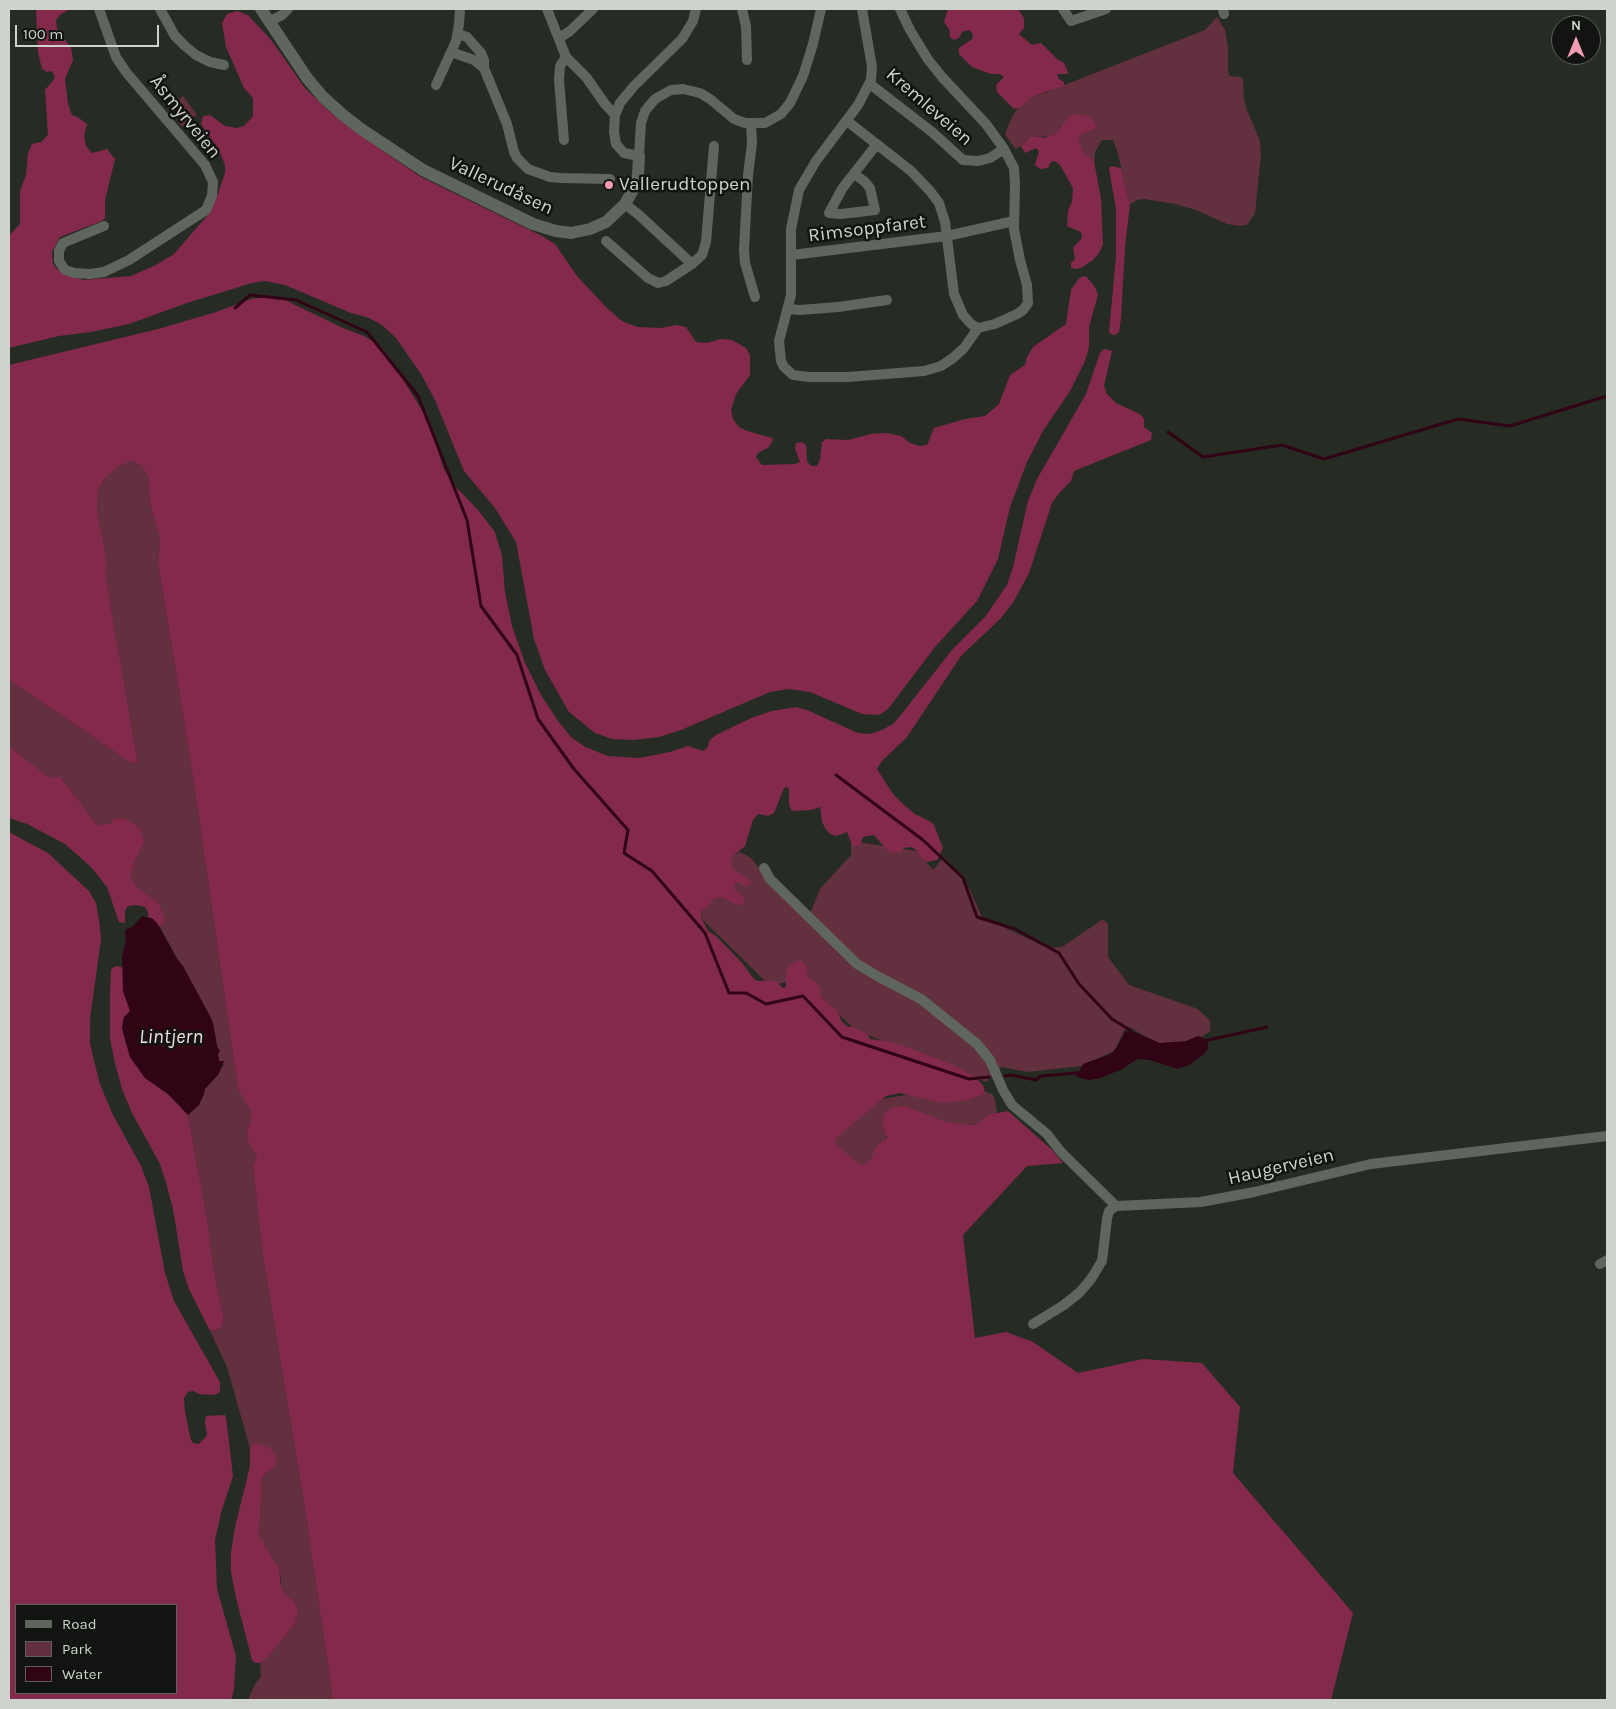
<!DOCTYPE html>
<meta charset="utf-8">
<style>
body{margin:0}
#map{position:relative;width:1616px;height:1709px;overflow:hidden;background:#262c24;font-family:Karla,sans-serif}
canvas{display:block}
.frame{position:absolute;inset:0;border:10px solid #ced3cd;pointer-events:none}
.legend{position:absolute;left:15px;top:1604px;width:162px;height:90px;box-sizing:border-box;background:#111410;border:1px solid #5d605c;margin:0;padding:6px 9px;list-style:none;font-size:15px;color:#ced3cd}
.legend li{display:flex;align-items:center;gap:10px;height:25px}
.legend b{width:25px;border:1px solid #5d605c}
.north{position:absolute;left:1551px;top:15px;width:50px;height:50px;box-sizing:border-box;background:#111410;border:1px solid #5d605c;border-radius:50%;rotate:0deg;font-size:14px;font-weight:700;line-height:20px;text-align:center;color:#ced3cd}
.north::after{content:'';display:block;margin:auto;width:18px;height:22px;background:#f19ab3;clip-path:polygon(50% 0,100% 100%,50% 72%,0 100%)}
.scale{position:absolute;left:15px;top:25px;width:144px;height:22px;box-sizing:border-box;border:2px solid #ced3cd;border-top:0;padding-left:6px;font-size:15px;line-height:18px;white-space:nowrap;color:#ced3cd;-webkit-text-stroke:4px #111410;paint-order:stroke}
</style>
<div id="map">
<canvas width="1616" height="1709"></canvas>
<div class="frame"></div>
<ul class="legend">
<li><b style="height:6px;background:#5f665d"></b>Road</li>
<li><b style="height:14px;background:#633040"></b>Park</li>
<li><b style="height:14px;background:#300315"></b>Water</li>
</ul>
<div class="north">N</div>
<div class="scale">100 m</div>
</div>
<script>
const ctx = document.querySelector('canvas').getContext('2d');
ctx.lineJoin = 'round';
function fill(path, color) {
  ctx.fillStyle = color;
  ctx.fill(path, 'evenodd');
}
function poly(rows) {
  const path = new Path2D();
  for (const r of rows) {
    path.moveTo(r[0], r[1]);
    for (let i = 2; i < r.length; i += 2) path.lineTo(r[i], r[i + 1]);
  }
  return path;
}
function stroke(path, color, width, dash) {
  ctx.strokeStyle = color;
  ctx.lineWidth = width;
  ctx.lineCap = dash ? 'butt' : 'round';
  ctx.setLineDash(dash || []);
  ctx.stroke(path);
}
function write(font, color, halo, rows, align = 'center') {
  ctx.font = font + ' Karla,sans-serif';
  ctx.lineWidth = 5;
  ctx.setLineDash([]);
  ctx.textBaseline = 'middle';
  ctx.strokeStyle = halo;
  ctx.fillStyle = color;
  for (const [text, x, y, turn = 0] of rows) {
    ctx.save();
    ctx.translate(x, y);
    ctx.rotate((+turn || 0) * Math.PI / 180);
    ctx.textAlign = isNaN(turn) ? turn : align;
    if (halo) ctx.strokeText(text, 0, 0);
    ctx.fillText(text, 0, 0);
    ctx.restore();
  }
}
const green = poly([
 [1217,17,1225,30,1228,47,1228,72,1230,76,1241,77,1243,80,1244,100,1247,110,1260,141,1261,155,1255,213,1247,225,1240,226,1227,224,1196,210,1175,204,1145,199,1137,200,1130,204,1117,150,1113,140,1102,140,1095,152,1094,161,1083,152,1079,138,1082,134,1091,131,1061,126,1055,134,1050,137,1035,136,1026,140,1021,146,1015,149,1005,134,1012,117,1018,108,1031,98,1205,30],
 [183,96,197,115,182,127,168,107],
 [131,461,142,466,148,477,150,504,160,538,158,564,194,784,238,1090,251,1109,251,1120,247,1133,257,1156,253,1166,262,1250,304,1503,333,1700,248,1700,254,1686,261,1676,260,1663,268,1657,295,1624,298,1612,295,1601,286,1595,281,1588,281,1578,276,1561,261,1542,259,1536,261,1504,261,1480,265,1474,275,1467,252,1444,250,1448,227,1367,210,1331,221,1329,224,1318,215,1276,207,1218,188,1115,199,1105,205,1088,218,1075,224,1064,219,1061,215,1034,209,1016,160,927,164,924,158,902,139,889,133,881,131,875,135,862,144,843,111,823,101,825,95,822,60,776,50,778,9,746,9,680,131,763,138,764,111,607,106,574,106,557,97,508,99,489,104,479,119,465],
 [851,841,917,851,933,870,944,857,969,888,982,917,1048,948,1062,947,1103,919,1108,924,1108,957,1129,985,1198,1009,1210,1021,1210,1031,1194,1042,1162,1047,1130,1027,1125,1029,1114,1051,1081,1066,1028,1072,1001,1067,986,1082,855,1030,823,999,809,979,769,985,703,920,700,910,728,858,740,852,751,858,770,882,810,914,820,889,851,855],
 [982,1091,992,1094,995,1099,997,1113,990,1120,976,1125,940,1122,887,1134,876,1164,866,1177,833,1152,833,1133,883,1099,911,1094]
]);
const forest = poly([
 [36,9,70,9,61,14,56,20,57,29,71,48,73,60,65,79,68,104,72,115,79,118,87,124,84,136,86,146,92,153,107,149,115,159,105,200,105,218,102,221,60,237,52,252,53,264,57,269,83,280,131,276,156,265,174,254,206,217,216,199,225,173,225,165,219,150,201,124,203,116,210,115,225,126,236,128,244,126,253,116,253,98,244,88,226,47,222,23,227,14,237,11,248,15,271,40,305,88,329,111,354,131,421,177,542,236,555,244,577,276,607,308,622,321,637,327,661,328,676,325,686,327,696,342,707,343,721,339,732,340,746,348,750,355,750,375,736,394,731,410,733,419,739,427,747,431,772,438,773,440,768,448,759,452,756,457,762,465,795,464,800,462,795,448,796,443,802,442,806,445,807,461,811,466,817,466,820,460,822,442,826,439,848,440,871,434,886,433,901,436,910,443,920,446,927,445,934,428,965,419,985,416,999,404,1010,375,1025,365,1027,357,1033,347,1066,324,1071,290,1079,278,1086,276,1095,287,1098,295,1089,327,1089,347,1085,361,1070,391,1043,431,1027,462,1010,507,998,559,977,601,935,647,888,709,879,715,862,714,810,692,789,689,770,692,681,730,659,737,634,740,612,739,595,733,569,712,545,670,534,639,516,542,495,508,464,471,435,400,421,374,396,338,382,325,369,318,351,313,285,285,265,281,252,283,187,303,129,324,91,332,59,336,9,348,9,236,20,224,20,191,26,175,28,153,32,144,41,142,48,135,45,90,55,78,52,71,47,72,42,69,38,53],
 [948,9,1018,9,1024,18,1024,28,1019,34,1032,45,1041,43,1057,59,1064,63,1068,72,1067,74,1057,74,1059,79,1064,82,1064,86,1045,92,1031,98,1019,108,1014,109,997,92,996,85,1004,77,1000,74,991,74,972,67,959,54,959,48,972,39,973,34,969,30,962,32,959,38,954,40,950,37,949,29,944,22],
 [1076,114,1088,116,1092,119,1097,126,1091,131,1082,134,1079,138,1083,152,1094,161,1101,199,1103,244,1099,253,1093,260,1081,268,1076,269,1071,268,1071,263,1075,259,1073,248,1082,238,1081,232,1067,226,1068,211,1072,202,1073,188,1060,165,1055,161,1051,162,1048,168,1040,169,1035,165,1039,151,1036,148,1025,153,1021,146,1029,138,1035,136,1045,138,1055,134,1070,116],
 [1111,166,1121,168,1130,204,1125,247,1121,318,1119,332,1115,335,1111,334,1109,332,1116,256,1116,209,1109,169],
 [267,297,285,300,343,328,364,336,378,344,389,357,428,420,443,467,451,482,478,510,495,532,502,556,505,592,512,626,525,663,541,695,558,721,571,737,585,747,608,756,639,758,670,752,688,746,703,751,708,747,709,741,716,735,751,718,772,711,796,707,807,710,858,733,870,734,882,730,893,724,904,711,952,650,985,617,1007,585,1013,567,1028,501,1037,479,1086,394,1100,353,1104,349,1112,351,1104,386,1107,394,1116,403,1140,414,1144,419,1144,427,1152,433,1151,440,1074,471,1071,481,1060,492,1052,503,1029,573,1014,601,1001,618,961,656,907,737,882,761,877,769,893,794,904,805,915,814,931,822,934,825,943,848,937,860,927,862,923,859,915,849,910,847,904,848,901,852,892,853,887,850,874,835,863,837,861,843,858,846,852,845,847,832,837,836,830,834,825,828,822,822,820,807,811,810,792,811,789,805,789,789,787,787,784,788,774,813,768,816,758,814,753,820,745,846,732,857,731,863,734,870,748,879,751,882,748,885,744,887,740,882,736,882,734,884,735,891,739,892,743,896,744,904,737,905,721,897,716,898,712,901,706,909,701,910,701,917,708,931,716,936,742,963,754,979,758,981,776,981,783,988,786,987,786,971,789,967,797,961,802,961,807,968,807,976,816,982,820,989,821,997,837,1011,842,1022,848,1027,853,1027,867,1034,870,1039,887,1041,904,1046,951,1064,974,1076,983,1085,985,1093,969,1100,942,1103,900,1093,886,1096,836,1138,835,1143,856,1162,864,1165,871,1160,875,1148,887,1138,882,1122,884,1113,893,1108,905,1106,946,1122,973,1125,980,1123,988,1115,1008,1111,1052,1150,1063,1163,1027,1166,963,1235,975,1338,1006,1332,1033,1342,1078,1373,1143,1359,1202,1363,1240,1407,1233,1473,1353,1613,1331,1700,333,1700,304,1503,262,1250,253,1166,257,1156,249,1144,247,1132,251,1120,251,1110,238,1090,194,784,158,564,160,538,150,504,148,477,142,466,131,461,119,466,104,479,99,489,97,508,106,557,106,574,111,607,138,764,131,763,9,680,9,365,158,329,216,312,251,299],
 [9,746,50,778,60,776,95,822,101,825,111,823,115,818,125,819,140,828,144,843,135,862,131,875,133,881,139,889,158,902,165,919,164,924,160,927,153,919,148,917,148,912,145,907,136,905,128,906,125,911,125,923,119,922,107,887,91,867,65,844,27,824,9,818],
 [9,832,48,853,89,891,96,903,99,919,101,939,90,1019,90,1043,95,1065,100,1084,112,1113,141,1166,149,1187,165,1273,174,1301,220,1382,220,1392,214,1395,199,1394,193,1391,188,1392,184,1398,185,1412,191,1440,193,1443,199,1444,207,1435,205,1422,206,1416,225,1415,226,1417,233,1476,221,1513,215,1540,217,1589,236,1656,234,1690,231,1700,9,1700],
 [16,1605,176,1605,176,1693,16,1693],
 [118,966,123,968,123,991,129,1006,130,1011,123,1020,122,1028,130,1057,145,1078,168,1094,188,1115,207,1218,215,1276,224,1318,221,1329,210,1331,189,1289,183,1271,173,1209,166,1183,160,1164,132,1113,122,1089,115,1063,110,1039,110,993,111,970,114,967],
 [252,1444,259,1444,270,1448,277,1457,275,1467,265,1474,261,1480,261,1504,259,1536,279,1567,281,1588,286,1595,295,1601,298,1612,295,1624,268,1657,260,1663,255,1663,252,1660,236,1598,231,1572,231,1552,235,1527,250,1466,250,1448]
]);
const water = poly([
 [142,916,153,919,157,923,177,959,183,966,210,1016,213,1023,217,1046,220,1051,218,1054,219,1061,224,1061,218,1075,205,1089,204,1094,199,1105,188,1115,168,1094,145,1078,130,1057,122,1028,124,1017,130,1011,123,991,122,957,126,939,125,932,126,929,132,927],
 [1130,1030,1160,1043,1186,1041,1198,1036,1208,1040,1208,1049,1203,1055,1189,1065,1178,1069,1150,1060,1138,1059,1120,1070,1100,1078,1089,1080,1079,1078,1074,1074,1079,1071,1083,1064,1111,1054,1117,1047,1125,1032]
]);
const stream = poly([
 [235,308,250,295,296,300,367,332,418,396,467,520,481,606,517,655,538,719,574,769,628,830,624,853,652,871,705,933,729,993,746,993,766,1004,803,996,842,1037,969,1079,989,1077],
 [1168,432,1203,457,1282,445,1324,459,1458,419,1510,426,1607,396],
 [836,775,923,840,963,878,977,917,1015,929,1059,953,1079,984,1112,1019,1130,1030,1131,1033],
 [1204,1041,1267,1027],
 [1005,1076,1011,1075,1036,1080,1041,1076,1077,1073]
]);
const street = poly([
 [99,9,116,57,126,72,205,165,213,182,212,196,206,210,129,260,104,272,90,274,75,273,65,270,59,261,59,251,63,243,104,226],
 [160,9,175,36,185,46,196,55,210,62,224,65],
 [547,9,566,57,586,77,605,104,615,115],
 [696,9,693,21,682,39,634,86,620,103,615,115,614,132,616,144,624,153,639,156,641,123,645,111,655,99,671,90,683,89,700,93,710,99,734,119,745,123,765,123,781,114,790,103,803,76,813,44,821,9],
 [742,9,746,26,747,60],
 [862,9,872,67,871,80,858,105,816,161,799,190,791,229,791,295,779,341,781,361,784,367,793,375,809,377,848,377,924,371,941,366,953,358,964,348,978,328],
 [900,9,910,30,927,58,942,77,986,124,1004,149,1014,168,1015,184,1014,229,1020,260,1027,285,1028,303,1023,310,1017,314,995,324,978,328],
 [1063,9,1071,21,1106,9],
 [1223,9,1224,14],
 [269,22,282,15,288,9],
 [458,34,467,37,481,53,484,60,484,68],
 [559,38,570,31,593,9],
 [451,52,474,60,484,68,507,124,514,152,517,158,528,169,550,177,561,178,610,179],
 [870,84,932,132,963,160,978,161,990,158,1004,149],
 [436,85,456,41,459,24,460,9],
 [847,121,911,171,930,191,939,203,945,222,954,294,963,315,971,324,978,328],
 [751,124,752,143,748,175,744,250,745,263,755,297],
 [564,140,559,80,560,66,566,57],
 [854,174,864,181,870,188,875,210,841,214,829,213,842,189,848,181,877,144],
 [625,204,639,215,692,264,702,255,706,242,714,146],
 [606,241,648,278,658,283,666,281,692,264],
 [792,255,947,236,1014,221],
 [788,309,800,310,838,307,887,300],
 [764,868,770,879,857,964,879,977,921,999,977,1044,990,1060,1003,1090,1012,1105,1047,1134,1061,1152,1116,1206],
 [1600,1264,1607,1260],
 [1033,1324,1064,1305,1080,1292,1091,1279,1102,1261,1107,1219,1109,1211,1116,1206,1201,1202,1254,1192,1371,1164,1607,1136]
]);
const secondary = poly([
 [261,9,307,78,323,97,343,115,361,129,423,170,533,224,556,231,571,233,590,229,606,222,625,204,634,188,638,175,639,156]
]);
const markers = [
 [609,185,5,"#f19ab3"]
];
const streetNames = [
 ["Kremleveien",929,107,41],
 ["Åsmyrveien",185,117,51],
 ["Vallerudåsen",501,186,25],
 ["Rimsoppfaret",867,229,-7],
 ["Haugerveien",1281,1167,-13]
];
const poiNames = [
 ["Vallerudtoppen",619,185]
];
const waterNames = [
 ["Lintjern",171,1037]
];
fill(green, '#633040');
fill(forest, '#83294b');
fill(water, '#300315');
stroke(stream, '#300315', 3);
stroke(street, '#5f665d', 10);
stroke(secondary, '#5f665d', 12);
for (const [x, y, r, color] of markers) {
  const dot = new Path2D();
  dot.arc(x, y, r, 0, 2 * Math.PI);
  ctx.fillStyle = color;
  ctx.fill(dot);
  stroke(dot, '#111410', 2);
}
write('19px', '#ced3cd', '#111410', streetNames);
write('19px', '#ced3cd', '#111410', poiNames, 'left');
write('italic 20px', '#f8dce3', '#111410', waterNames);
</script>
